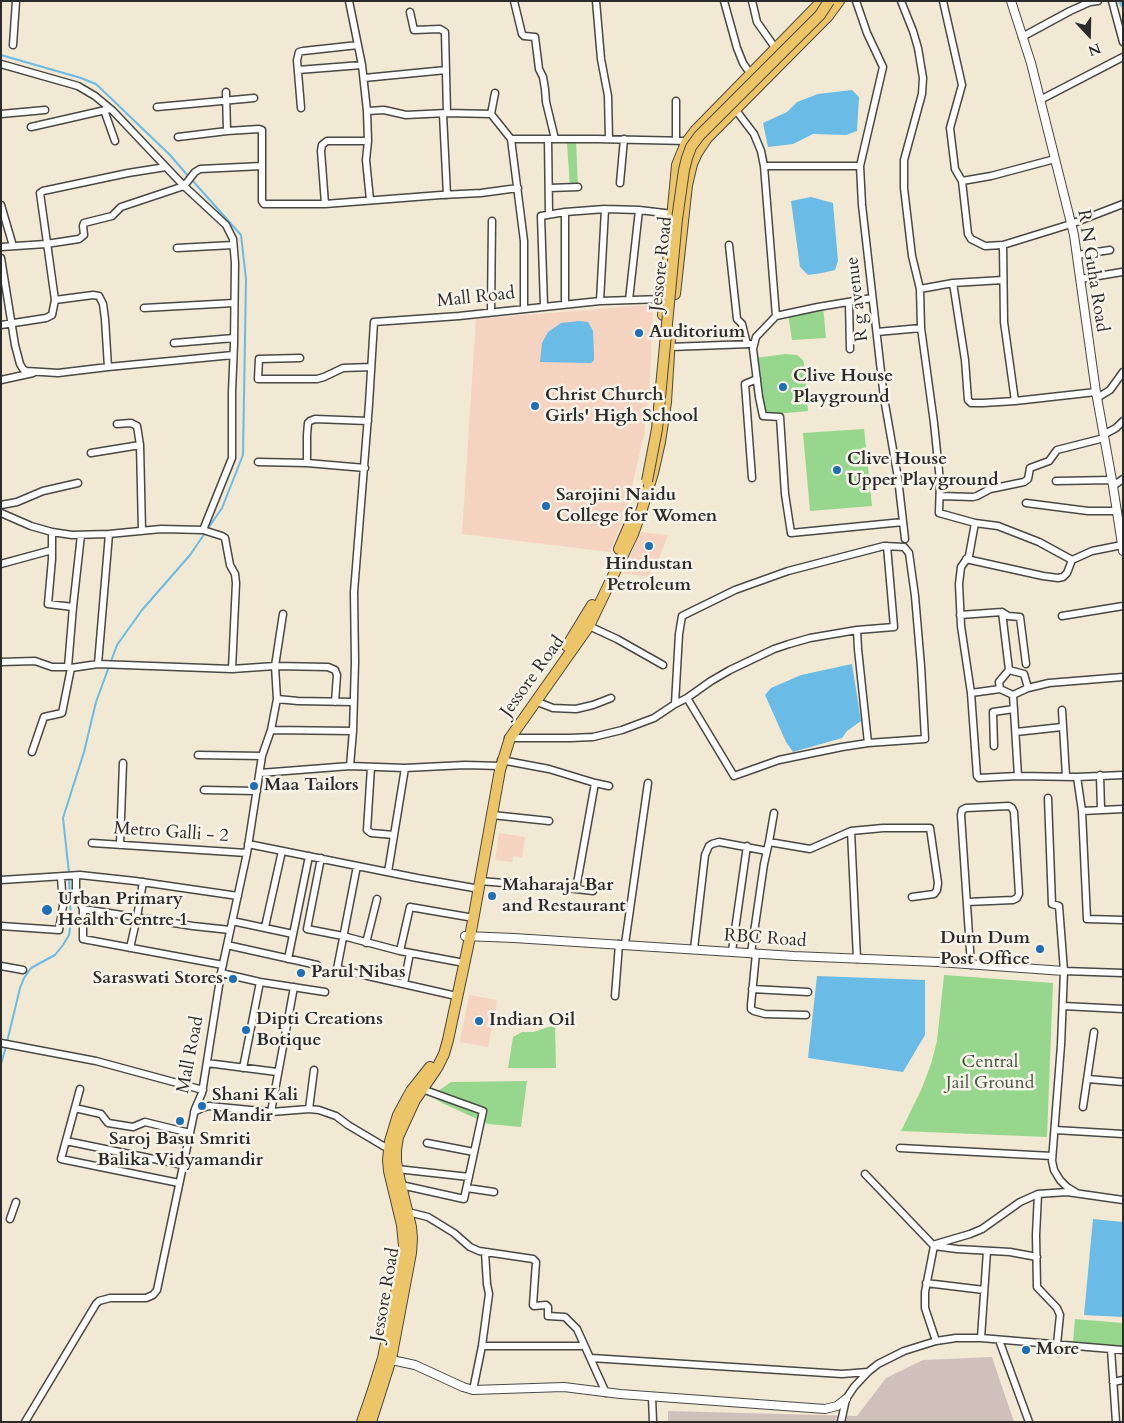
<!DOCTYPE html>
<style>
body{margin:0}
#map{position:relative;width:1124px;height:1423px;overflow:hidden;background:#f1e9d4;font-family:Cardo,serif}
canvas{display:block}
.frame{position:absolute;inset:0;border:2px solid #2b2b2b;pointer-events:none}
.north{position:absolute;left:1064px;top:10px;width:50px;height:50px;-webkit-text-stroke:4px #f7f3e8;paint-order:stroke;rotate:159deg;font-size:14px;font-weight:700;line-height:20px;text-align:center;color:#2b2b2b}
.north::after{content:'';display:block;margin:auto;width:18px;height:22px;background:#2b2b2b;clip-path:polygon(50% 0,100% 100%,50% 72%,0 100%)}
</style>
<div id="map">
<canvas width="1124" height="1423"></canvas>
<div class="frame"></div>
<div class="north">N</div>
</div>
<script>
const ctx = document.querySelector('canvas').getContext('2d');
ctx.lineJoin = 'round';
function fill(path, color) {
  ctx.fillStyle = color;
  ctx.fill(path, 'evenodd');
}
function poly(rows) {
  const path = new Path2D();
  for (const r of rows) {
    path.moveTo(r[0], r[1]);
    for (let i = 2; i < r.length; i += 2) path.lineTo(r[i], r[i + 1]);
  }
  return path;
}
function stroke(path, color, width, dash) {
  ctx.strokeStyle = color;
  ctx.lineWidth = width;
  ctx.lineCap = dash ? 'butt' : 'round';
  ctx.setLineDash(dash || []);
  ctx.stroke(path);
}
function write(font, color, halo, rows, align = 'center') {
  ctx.font = font + ' Cardo,serif';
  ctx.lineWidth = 5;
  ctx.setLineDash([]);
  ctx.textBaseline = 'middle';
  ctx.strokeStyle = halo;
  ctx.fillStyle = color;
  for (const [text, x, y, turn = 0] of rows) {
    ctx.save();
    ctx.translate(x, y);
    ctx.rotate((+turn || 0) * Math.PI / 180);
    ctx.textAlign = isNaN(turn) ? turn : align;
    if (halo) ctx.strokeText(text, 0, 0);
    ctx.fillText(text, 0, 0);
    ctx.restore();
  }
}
const built = poly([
 [648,305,653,310,649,395,644,435,626,512,610,552,462,534,476,319],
 [640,532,668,535,660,556,649,577,623,573],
 [499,833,525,837,522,857,513,856,512,862,495,860],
 [469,995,497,1000,488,1047,460,1042]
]);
const industrial = poly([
 [992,1357,1014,1422,668,1422,668,1411,857,1416,886,1378,923,1360]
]);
const green = poly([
 [565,140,576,141,578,187,570,188,567,143],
 [823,306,826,338,792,340,788,314],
 [786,354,797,355,803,360,804,364,808,411,766,415,755,358],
 [864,429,872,506,810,511,803,433],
 [944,975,1053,983,1047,1137,901,1131,922,1088,931,1064,937,1041],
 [555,1025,556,1068,508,1068,513,1037,522,1032,533,1032],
 [527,1081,521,1127,488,1124,442,1103,431,1096,451,1082],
 [1075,1319,1123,1323,1123,1346,1073,1342]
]);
const water = poly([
 [852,90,859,97,857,131,846,135,813,134,793,144,768,147,763,123,787,112,797,102,818,94],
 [811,197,833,203,838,261,835,270,822,273,808,275,800,267,791,201],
 [580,321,588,322,593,331,594,354,594,360,591,363,540,362,542,343,548,332,561,323],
 [852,664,861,721,847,731,842,738,793,752,786,742,765,695,771,688,801,675],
 [817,976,925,980,925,1035,903,1072,808,1058],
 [1093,1219,1123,1222,1123,1317,1084,1315]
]);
const stream = poly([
 [1,55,81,78,96,84,170,155,189,177],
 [69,873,63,818,84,752,96,702,117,645,142,610,190,555,222,508,243,455,246,279,241,235,192,180],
 [7,1042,20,988,24,978,31,968,55,955,63,945,69,935,71,921,69,878],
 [1,1064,6,1047]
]);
const canal = poly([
 [1122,1,1123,4]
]);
const minor = poly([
 [349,1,362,65,367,111,384,110,406,115,447,113,491,114,511,139,596,139,689,141],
 [514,1,522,34,524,36,535,37,539,69,543,77,545,89,546,102,555,139],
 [596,1,601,59,608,96,609,139],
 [724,1,737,48,743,63,747,69,752,73],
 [752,1,757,22,776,49],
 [856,1,867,33,883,67,860,166,862,205,884,398,898,478,905,539],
 [901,1,913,31,918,48,923,78,922,94,904,160,904,188,912,256,920,289,921,328,934,423,940,481,939,513,975,523,969,556,961,567,959,584,961,626,971,693],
 [943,1,962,85,950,128,955,169,962,181,968,234,971,239,985,246,1003,245,1071,224,1123,204],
 [1112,1,1123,42],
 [410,12,414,30,440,29,445,32,447,113],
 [1022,37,1070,11,1090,2,1098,1],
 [13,45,16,1],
 [1,64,78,86,95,96,113,111,184,186,226,225,233,239,235,263,234,344,232,392,232,458,203,530,222,536,225,538,230,565,235,574,236,583,232,669,275,666,277,699,271,730,262,756,247,853,221,973,202,1093,195,1109,157,1290,153,1295,146,1298,110,1298,99,1301,96,1304,25,1422],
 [298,70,362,65],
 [364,78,446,70],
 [226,92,227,131],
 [1040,100,1123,57],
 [676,101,676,140],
 [157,107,254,98],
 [301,108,297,60,299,52,303,51,358,45],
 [735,109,754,134,761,151,764,166,776,316],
 [104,110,115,141],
 [367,111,368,141,366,160,370,200],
 [1,114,45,110],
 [443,114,447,195],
 [491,114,495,93],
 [31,127,110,109],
 [178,137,227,131,259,129,262,130,262,201,264,204,325,204,441,195,481,193,518,188],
 [511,139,524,241,524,308],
 [548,139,549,214],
 [764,166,860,166],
 [962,181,991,176,1055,159],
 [620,183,624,139],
 [549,188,578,187],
 [325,204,321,151,322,145,327,141,368,141],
 [1,205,13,246],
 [729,245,737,319,742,324,747,344],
 [1003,245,1004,322,1015,401,1096,392],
 [1,247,46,244,79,239,84,235,83,226,84,223,112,216,121,207,184,186,195,172,200,169,262,166],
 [177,248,233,245],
 [1077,255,1110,250],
 [1,258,15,345,20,364,23,369,26,371,58,373,108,367,233,355],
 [1080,279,1122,272],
 [953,283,965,360,968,400,971,403,983,403,1015,401],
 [920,289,953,283,1003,280],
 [872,298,818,307,776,316,756,337,753,349,759,397,763,416,780,417,785,494,791,533,903,522],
 [629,300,639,210],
 [600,301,605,209],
 [849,302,850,349],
 [565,304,565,212,605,209,639,210,673,214],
 [544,306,541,216,565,212],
 [144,308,234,303],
 [491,312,492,221],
 [1,325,46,318,52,315,55,300],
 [877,332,921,328],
 [174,343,234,338],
 [670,347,750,344],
 [300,358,259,359,258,379,317,379,324,377,343,368,371,367],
 [108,367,105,319,103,304,99,296,93,295,55,300,40,193,43,191,128,173,166,167],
 [1,380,33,373],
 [1097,398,1110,390,1123,372],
 [117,424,131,423,137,426,140,445],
 [1103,435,1116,428,1123,421],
 [91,453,140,445,142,531],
 [258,462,307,463,365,468],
 [307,463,307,435,308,423,310,421,315,419,368,421],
 [752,478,745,384,757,379],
 [1056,481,1112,480],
 [1113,486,1123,479],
 [940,496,973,497,977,496,990,489,1024,482,1028,479,1030,468,1049,461,1057,450,1104,438],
 [1026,503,1088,511,1117,511],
 [1,505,17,502,43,491,78,483],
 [1,513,31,526,52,532,72,535,109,534,161,529,203,530],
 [975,523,998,526,1039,542,1072,560,1092,551,1122,545],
 [52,532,52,559,48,604,73,607,68,667,71,668],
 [109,534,98,664,232,669],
 [966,559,1043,576,1058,578,1063,577,1067,573,1072,560],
 [1,564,52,550],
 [73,607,81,535],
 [1002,612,1009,670,999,682,1000,689,1013,695],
 [283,614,275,666,328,667,335,670,337,675,335,702],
 [960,615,1002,612,1008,616,1020,617,1026,664],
 [1062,616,1123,606],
 [589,626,617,639,663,665],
 [1,662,35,661,52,667,68,667],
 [1009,670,1024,674,1028,688],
 [1000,689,971,693,977,776,979,778,1018,776],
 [1013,695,1018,776,1077,777],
 [1013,695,1028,688,1049,683,1123,677],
 [687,698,734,776,779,760,842,747,868,743,858,649,857,630],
 [277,699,298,701,354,702],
 [535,701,553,708,576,709,593,705,611,698],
 [675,704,687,698,711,681,730,670,774,649,789,644,810,638,857,630,894,627,887,546],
 [1062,710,1066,776],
 [271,730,353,731],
 [1016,732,1062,727],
 [508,738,570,738,593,737,622,730,654,718,675,704,679,634,682,616,735,590,788,571,884,546,904,547,909,553,915,596,921,666,925,739,868,743],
 [994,746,993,712,1014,709],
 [32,752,44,717,62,713,71,668,98,664],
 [198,755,262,756],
 [350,766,353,731,355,662,354,592,369,404,374,322,459,316,600,301,664,299],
 [371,767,367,830,371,833,394,835],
 [260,773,350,766,405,768,465,765,501,766],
 [1100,775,1101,810],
 [1123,775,1077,777,1082,811,1087,919,1123,920],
 [595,783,609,786],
 [204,790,257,791],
 [1048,798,1052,904,1059,906,1064,971,1061,1045,1052,1161,1054,1170,1060,1180,1067,1187,1077,1193],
 [1082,811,1123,809],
 [492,815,549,821],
 [851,831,857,959],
 [769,842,774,813],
 [92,843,247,853],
 [248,844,417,878,474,888],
 [120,845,123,763],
 [321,858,307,929,343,936,400,951,459,962],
 [357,866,337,969,452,995],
 [388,872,405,768],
 [76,876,76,892,83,909],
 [1,880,80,875,135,881,238,896],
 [480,881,576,889,595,783,549,769,501,760],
 [576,889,593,891],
 [967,902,1013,900,1017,898,1019,894,1014,812,1012,808,1009,806,966,808,962,810,961,815,971,965],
 [232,921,293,934],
 [1,926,59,930,63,906,61,877],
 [265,927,282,851],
 [366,943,377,899],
 [625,944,648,783],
 [227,945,317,965],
 [130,948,137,917,143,882],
 [694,949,705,855,709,846,712,844,719,842,767,851],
 [400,951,410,907,468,917],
 [732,951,747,846],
 [751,953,764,864,769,842,810,849,851,831,883,828,930,828,938,883,937,890,934,894,912,897],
 [756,953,751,1005,751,1009,754,1011,765,1014,806,1015],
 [288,959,309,856],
 [223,965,83,939,83,909,193,926,230,930],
 [1,966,23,970],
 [1064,971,1123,973],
 [221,973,260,982,325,992],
 [404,984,410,953],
 [752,989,808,992],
 [615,996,619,944],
 [1063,1006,1123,1009],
 [1,1043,96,1061,203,1090],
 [207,1063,277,1072],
 [243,1068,260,982],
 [1088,1079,1123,1082],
 [80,1089,61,1159,179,1183],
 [1083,1107,1094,1032],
 [75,1108,101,1114,108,1123,133,1127,145,1122,190,1133],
 [309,1109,314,1070],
 [194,1112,202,1108,209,1106,271,1112,309,1109,319,1110,336,1116,348,1125,385,1147,391,1149],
 [271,1112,294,987],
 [1055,1130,1123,1134],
 [66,1141,183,1165],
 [427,1143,474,1152],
 [900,1148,1052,1156],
 [397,1169,469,1177],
 [865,1174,934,1246,957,1249,1010,1252,1037,1257],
 [401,1185,464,1199,483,1111,422,1089],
 [467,1188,494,1192],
 [1038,1194,1036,1235,1037,1287,1057,1308,1060,1315,1057,1344],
 [408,1212,428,1217,454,1233,470,1247,479,1251,533,1259,536,1262,533,1305,534,1306,546,1305,548,1307,548,1316,565,1317,577,1329,606,1393],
 [10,1219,16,1202],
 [926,1283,984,1290],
 [981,1338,987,1251],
 [999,1340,1029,1422],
 [936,1341,925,1308,925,1292,934,1246,936,1244,970,1234,982,1229,1020,1202,1038,1194,1067,1192,1123,1200],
 [482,1346,584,1346],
 [1111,1349,1116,1422],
 [591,1358,842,1374,868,1372],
 [1113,1382,1123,1380],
 [473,1390,482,1346,489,1294,487,1284,485,1252],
 [652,1397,653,1422],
 [841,1422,846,1399,854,1387,868,1372,878,1364,904,1351,936,1341,956,1338,981,1338,1123,1350]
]);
const tertiary = poly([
 [1011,1,1031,63,1074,235,1096,392,1113,486,1123,551],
 [465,936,514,938,794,956,938,962,1064,971],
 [387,1359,415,1365,463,1387,473,1390,564,1387,620,1394,825,1409,837,1406,846,1399]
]);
const primary = poly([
 [675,294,687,185,692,164,697,153,707,138,828,16,839,1],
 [663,315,677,165,686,143,695,131,822,1],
 [619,549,632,519],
 [567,646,592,605],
 [362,1422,372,1393,383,1358,403,1257,404,1246,402,1225,389,1171,388,1160,390,1141,398,1115,405,1102,411,1091,430,1067],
 [371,1422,391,1359,411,1253,412,1238,411,1227,398,1173,396,1161,396,1150,398,1137,415,1100,437,1068,444,1054,448,1040,470,937,500,770,510,738,589,626,633,534,642,509,653,473,660,442,666,402,670,338]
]);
const primaryBridge = poly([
 [647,481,657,429,677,219,684,170,687,158,691,147,699,136,820,15,829,1]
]);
const markers = [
 [639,333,5,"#1f6fb2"],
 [783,387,5,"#1f6fb2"],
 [535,406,5,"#1f6fb2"],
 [837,470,5,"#1f6fb2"],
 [546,506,5,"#1f6fb2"],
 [649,546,5,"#1f6fb2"],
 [254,786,5,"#1f6fb2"],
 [492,896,5,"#1f6fb2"],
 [47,910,6,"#1f6fb2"],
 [1040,949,5,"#1f6fb2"],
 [301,973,5,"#1f6fb2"],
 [233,979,5,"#1f6fb2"],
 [479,1021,5,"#1f6fb2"],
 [246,1030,5,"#1f6fb2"],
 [202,1106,5,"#1f6fb2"],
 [180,1121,5,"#1f6fb2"],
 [1026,1350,5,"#1f6fb2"]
];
const streetNames = [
 ["Jessore Road",662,264,-84],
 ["R N Guha Road",1092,271,81],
 ["Mall Road",476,298,-6],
 ["R g avenue",858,299,-97],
 ["Jessore Road",533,677,-54],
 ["Metro Galli - 2",171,833,4],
 ["RBC Road",765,939,4],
 ["Mall Road",191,1055,-79],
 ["Jessore Road",386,1295,-80]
];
const poiNames = [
 ["Auditorium",649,333],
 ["Clive House",793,377],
 ["Playground",793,398],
 ["Christ Church",545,396],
 ["Girls' High School",545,417],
 ["Clive House",847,460],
 ["Upper Playground",847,481],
 ["Sarojini Naidu",556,496],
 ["College for Women",556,517],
 ["Hindustan",649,565,"center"],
 ["Petroleum",649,586,"center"],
 ["Maa Tailors",264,786],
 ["Maharaja Bar",502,886],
 ["and Restaurant",502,907],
 ["Urban Primary",58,900],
 ["Health Centre 1",58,921],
 ["Dum Dum",1030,939,"right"],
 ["Post Office",1030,960,"right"],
 ["Parul Nibas",311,973],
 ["Saraswati Stores",223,979,"right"],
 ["Dipti Creations",256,1020],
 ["Botique",256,1041],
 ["Indian Oil",489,1021],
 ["Shani Kali",212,1096],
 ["Mandir",212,1117],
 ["Saroj Basu Smriti",180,1140,"center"],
 ["Balika Vidyamandir",180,1161,"center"],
 ["More",1036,1350]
];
const parkNames = [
 ["Central",990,1063],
 ["Jail Ground",990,1084]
];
fill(built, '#f4d3c0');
fill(industrial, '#d0c0bc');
fill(green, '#97d78d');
fill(water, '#6abbe5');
stroke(stream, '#6abbe5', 2);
stroke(canal, '#6abbe5', 7);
stroke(minor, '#494844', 9);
stroke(tertiary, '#494844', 10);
stroke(primary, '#494844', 12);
stroke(minor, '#fff', 6);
stroke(tertiary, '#fff', 8);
stroke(primary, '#edc569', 10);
stroke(primaryBridge, '#494844', 12, []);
stroke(primaryBridge, '#edc569', 10);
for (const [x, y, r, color] of markers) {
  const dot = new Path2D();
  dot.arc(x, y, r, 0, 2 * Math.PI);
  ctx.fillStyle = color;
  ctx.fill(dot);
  stroke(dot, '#f7f3e8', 2);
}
write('18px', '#2b2b2b', '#f7f3e8', streetNames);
write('bold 18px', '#2b2b2b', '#f7f3e8', poiNames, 'left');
write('18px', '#465644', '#f7f3e8', parkNames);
</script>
